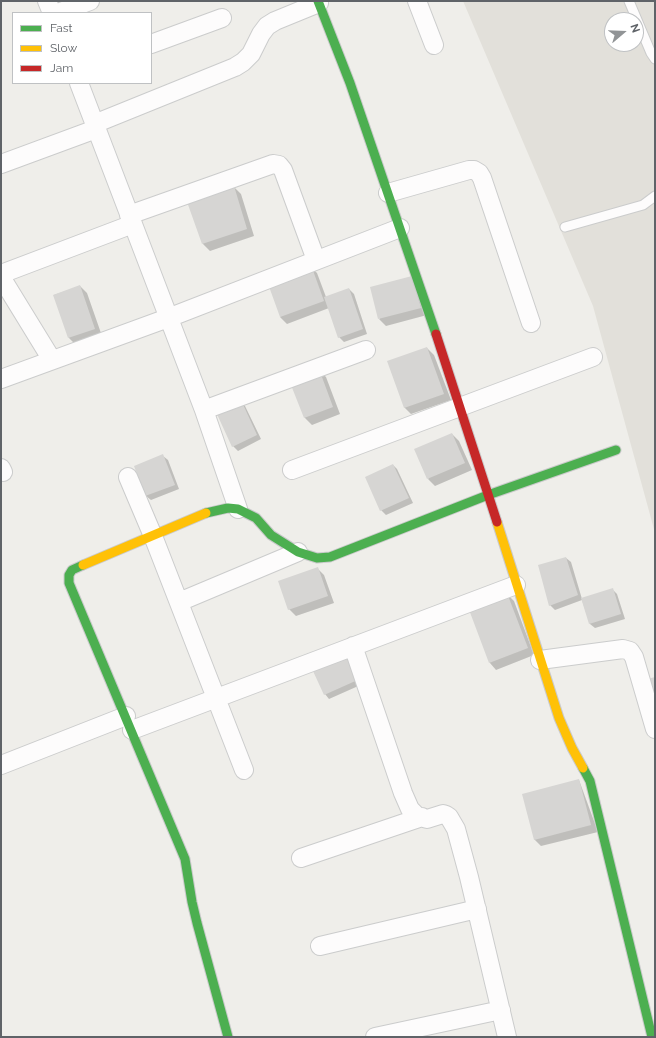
<!DOCTYPE html>
<style>
body{margin:0}
#map{position:relative;width:656px;height:1038px;overflow:hidden;background:#efeeea;font-family:Raleway,sans-serif}
canvas{display:block}
.frame{position:absolute;inset:0;border:2px solid #5f6368;pointer-events:none}
.legend{position:absolute;left:12px;top:12px;width:140px;height:72px;box-sizing:border-box;background:#fff;border:1px solid #bfc1c3;margin:0;padding:5px 7px;list-style:none;font-size:12px;color:#5f6368}
.legend li{display:flex;align-items:center;gap:8px;height:20px}
.legend b{width:20px;border:1px solid #bfc1c3}
.north{position:absolute;left:604px;top:12px;width:40px;height:40px;box-sizing:border-box;background:#fff;border:1px solid #bfc1c3;border-radius:50%;rotate:71deg;font-size:11px;font-weight:700;line-height:16px;text-align:center;color:#5f6368}
.north::after{content:'';display:block;margin:auto;width:14px;height:18px;background:#919496;clip-path:polygon(50% 0,100% 100%,50% 72%,0 100%)}
</style>
<div id="map">
<canvas width="656" height="1038"></canvas>
<div class="frame"></div>
<ul class="legend">
<li><b style="height:5px;background:#4caf50"></b>Fast</li>
<li><b style="height:5px;background:#ffc107"></b>Slow</li>
<li><b style="height:5px;background:#c62828"></b>Jam</li>
</ul>
<div class="north">N</div>
</div>
<script>
const ctx = document.querySelector('canvas').getContext('2d');
ctx.lineJoin = 'round';
function fill(path, color) {
  ctx.fillStyle = color;
  ctx.fill(path, 'evenodd');
}
function poly(rows) {
  const path = new Path2D();
  for (const r of rows) {
    path.moveTo(r[0], r[1]);
    for (let i = 2; i < r.length; i += 2) path.lineTo(r[i], r[i + 1]);
  }
  return path;
}
function stroke(path, color, width, dash) {
  ctx.strokeStyle = color;
  ctx.lineWidth = width;
  ctx.lineCap = dash ? 'butt' : 'round';
  ctx.setLineDash(dash || []);
  ctx.stroke(path);
}
const education = poly([
 [463,1,655,1,655,533,593,306],
 [612,20,636,20,636,44,612,44]
]);
const shadow = poly([
 [234,187,241,194,254,236,210,251,203,244,188,200],
 [310,266,317,273,326,297,349,289,354,294,367,334,344,342,339,337,329,308,287,324,280,317],
 [419,284,427,315,386,326,379,319],
 [80,286,87,293,102,336,76,345,69,338,54,295],
 [427,348,434,355,451,400,411,414,404,407],
 [319,370,326,377,340,414,312,425,305,418,291,380],
 [241,402,245,406,261,439,238,451,233,446],
 [452,434,459,441,472,470,435,486,428,479],
 [163,456,168,460,179,489,151,500,146,496,135,467],
 [393,465,397,469,413,503,386,515,381,510],
 [566,558,571,562,582,599,613,590,617,594,625,619,595,628,590,624,582,600,555,610,550,605],
 [317,568,324,575,334,603,296,616,289,609],
 [507,594,514,601,534,655,496,670,490,663,469,608],
 [314,672,365,683,329,699,325,694],
 [579,780,598,832,541,846,534,839]
]);
const building = poly([
 [234,186,247,229,202,244,186,199],
 [311,265,324,301,280,317,267,281],
 [412,276,421,308,378,319,370,287],
 [80,285,95,329,68,338,53,295],
 [349,288,363,329,338,338,324,297],
 [427,347,444,394,404,408,387,361],
 [319,369,333,407,304,418,289,380],
 [241,400,257,435,232,447,216,412],
 [452,433,465,463,427,479,414,449],
 [163,454,175,485,145,496,134,466],
 [393,464,409,498,380,511,365,477],
 [566,557,578,595,549,606,538,565],
 [318,567,328,596,288,610,278,581],
 [613,588,621,614,589,624,581,598],
 [507,593,528,648,489,663,468,607],
 [351,654,362,678,324,695,313,671],
 [655,677,655,710,644,680],
 [579,779,591,825,534,840,522,794]
]);
const lane = poly([
 [629,1,651,53,655,59],
 [565,227,643,205,655,196]
]);
const street = poly([
 [47,1,52,13],
 [417,1,434,45],
 [58,13,90,1],
 [151,44,222,18],
 [79,83,204,410,238,509],
 [94,124,235,67,243,62,251,54,261,34,267,26,275,21,319,3],
 [1,164,96,129],
 [388,193,469,170,474,170,479,173,482,178,531,323],
 [129,215,273,164,279,165,283,170,316,260],
 [1,274,133,224],
 [1,277,52,360],
 [1,379,168,318,400,228],
 [204,410,366,350],
 [1,468,3,472],
 [292,470,593,357],
 [128,477,153,536,244,770],
 [179,602,298,552],
 [353,646,403,793,410,809,417,816,427,819,443,814,446,815,449,817,456,829,469,877,507,1037],
 [540,660,623,649,630,651,634,657,655,729],
 [132,730,516,585],
 [1,765,126,716],
 [301,858,422,817],
 [320,946,477,909],
 [375,1037,501,1010]
]);
const fast = poly([
 [318,1,350,83,436,334],
 [206,513,228,508,238,509,256,518,271,535,298,552,317,558,330,557,488,495,616,450],
 [83,565,72,570,69,575,69,583,185,859,192,902,197,923,228,1037],
 [583,768,590,781,652,1037]
]);
const slow = poly([
 [497,522,559,718,572,748,583,768],
 [83,565,206,513]
]);
const jam = poly([
 [436,334,497,522]
]);
fill(education, '#e2e0da');
fill(shadow, '#0003');
fill(building, '#d6d5d3');
stroke(lane, '#cbcccc', 11);
stroke(street, '#cbcccc', 20);
stroke(fast, '#cacacb', 11);
stroke(slow, '#cacacb', 11);
stroke(jam, '#cacacb', 11);
stroke(lane, '#fdfcfc', 9);
stroke(street, '#fdfcfc', 18);
stroke(fast, '#4caf50', 9);
stroke(slow, '#ffc107', 9);
stroke(jam, '#c62828', 9);
</script>
